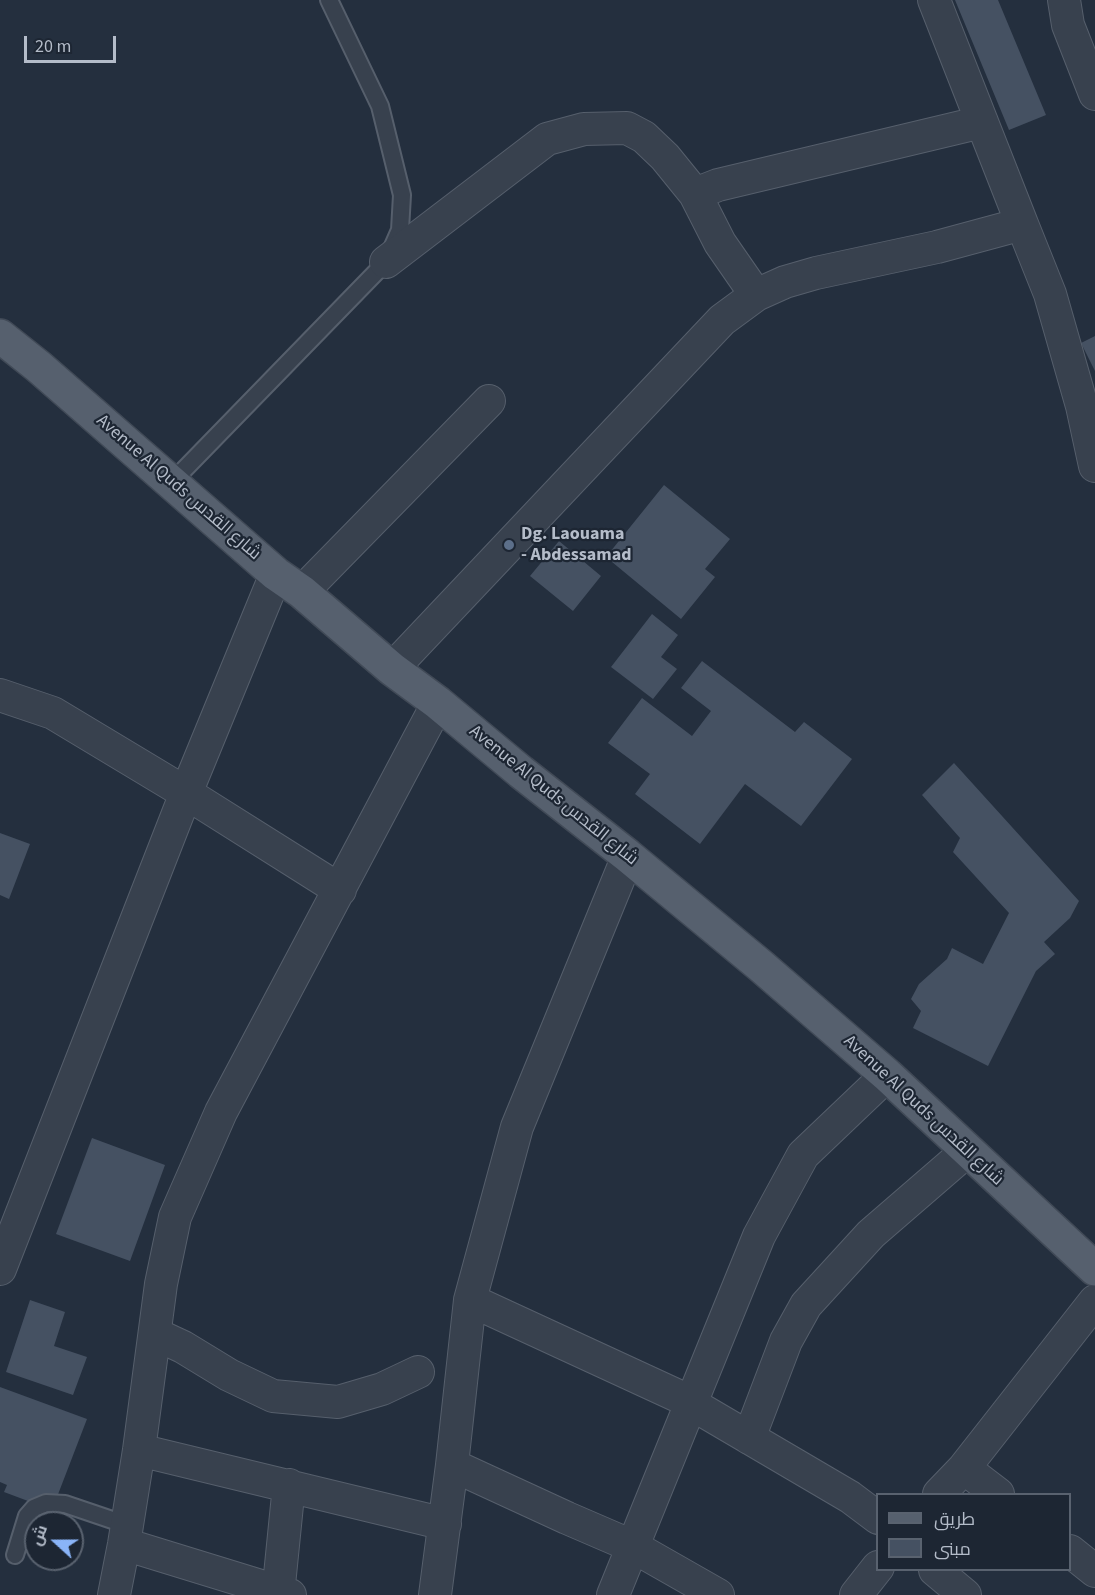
<!DOCTYPE html>
<meta charset="utf-8">
<style>
body{margin:0}
#map{position:relative;width:1095px;height:1595px;overflow:hidden;background:#242f3e;font-family:"Source Sans 3",Cairo,sans-serif}
canvas{display:block}
.legend{position:absolute;left:876px;top:1493px;width:195px;height:78px;box-sizing:border-box;background:#1d2633;border:2px solid #59626f;margin:0;padding:8px 10px;list-style:none;font-size:18px;color:#b4bcc9}
.legend li{display:flex;align-items:center;gap:12px;height:30px}
.legend b{width:30px;border:2px solid #59626f}
.north{position:absolute;left:24px;top:1511px;width:60px;height:60px;box-sizing:border-box;background:#1d2633;border:2px solid #59626f;border-radius:50%;rotate:291deg;font-size:16px;font-weight:700;line-height:24px;text-align:center;color:#b4bcc9}
.north::after{content:'';display:block;margin:auto;width:21px;height:27px;background:#8ab4f8;clip-path:polygon(50% 0,100% 100%,50% 72%,0 100%)}
.scale{position:absolute;left:24px;top:36px;width:92px;height:27px;box-sizing:border-box;border:3px solid #b4bcc9;border-top:0;padding-left:8px;font-size:18px;line-height:21px;white-space:nowrap;color:#b4bcc9;-webkit-text-stroke:4px #1d2633;paint-order:stroke}
</style>
<div id="map">
<canvas width="1095" height="1595"></canvas>
<ul class="legend">
<li><b style="height:8px;background:#56606e"></b>طريق</li>
<li><b style="height:16px;background:#455162"></b>مبنى</li>
</ul>
<div class="north">ش</div>
<div class="scale">20 m</div>
</div>
<script>
const ctx = document.querySelector('canvas').getContext('2d');
ctx.lineJoin = 'round';
function fill(path, color) {
  ctx.fillStyle = color;
  ctx.fill(path, 'evenodd');
}
function poly(rows) {
  const path = new Path2D();
  for (const r of rows) {
    path.moveTo(r[0], r[1]);
    for (let i = 2; i < r.length; i += 2) path.lineTo(r[i], r[i + 1]);
  }
  return path;
}
function stroke(path, color, width, dash) {
  ctx.strokeStyle = color;
  ctx.lineWidth = width;
  ctx.lineCap = dash ? 'butt' : 'round';
  ctx.setLineDash(dash || []);
  ctx.stroke(path);
}
function write(font, color, halo, rows, align = 'center') {
  ctx.font = font + ' "Source Sans 3",Cairo,sans-serif';
  ctx.lineWidth = 4.5;
  ctx.setLineDash([]);
  ctx.textBaseline = 'middle';
  ctx.strokeStyle = halo;
  ctx.fillStyle = color;
  for (const [text, x, y, turn = 0] of rows) {
    ctx.save();
    ctx.translate(x, y);
    ctx.rotate((+turn || 0) * Math.PI / 180);
    ctx.textAlign = isNaN(turn) ? turn : align;
    if (halo) ctx.strokeText(text, 0, 0);
    ctx.fillText(text, 0, 0);
    ctx.restore();
  }
}
const building = poly([
 [955,0,998,0,1046,115,1009,130],
 [1095,336,1095,371,1081,343],
 [664,485,730,539,705,569,715,577,681,619,606,557],
 [559,541,601,576,573,611,530,576],
 [652,614,678,635,661,657,677,669,653,699,611,667],
 [702,661,795,732,804,722,852,759,801,826,745,784,700,844,635,794,650,774,608,743,642,698,692,736,711,711,681,688],
 [954,763,1079,901,1070,918,1044,942,1055,954,1036,971,988,1066,913,1028,921,1011,911,999,919,984,947,959,952,948,983,964,1009,913,953,852,960,838,922,795],
 [0,833,30,844,9,899,0,895],
 [92,1138,165,1165,130,1261,56,1234],
 [30,1300,65,1312,54,1346,87,1357,73,1395,6,1372],
 [0,1387,87,1419,52,1510,4,1492,7,1485,0,1482]
]);
const lane = poly([
 [172,482,386,262,400,230,402,195,380,106,329,0],
 [15,1555,27,1516,34,1508,46,1503,65,1504,127,1525]
]);
const street = poly([
 [934,0,1022,224],
 [1064,0,1068,25,1095,94],
 [695,194,720,243,756,295],
 [386,262,547,139,584,129,627,128,644,137,665,157,695,194,718,185,982,122],
 [302,592,489,401],
 [392,669,722,320,756,295,785,282,816,273,937,247,1022,224,1050,294,1082,406,1095,466],
 [0,695,53,713,186,793,340,890],
 [0,1269,186,793,276,574],
 [470,1300,678,1396,850,1497,878,1518],
 [155,1334,183,1347,229,1375,273,1396,338,1402,382,1389,418,1372],
 [749,1438,786,1341,806,1305,871,1234,967,1151],
 [139,1450,445,1524],
 [452,1465,567,1518,632,1546,718,1595],
 [964,1468,998,1494],
 [939,1494,964,1468,1095,1301],
 [124,1544,290,1595],
 [1070,1551,1095,1571],
 [935,1570,965,1595],
 [114,1595,124,1544,139,1450,161,1284,175,1217,221,1112,438,703],
 [278,1595,289,1485],
 [435,1595,452,1465,470,1300,517,1127,628,856],
 [613,1595,759,1236,803,1155,887,1075],
 [856,1595,878,1567]
]);
const primary = poly([
 [0,336,39,367,276,574,302,592,392,669,438,703,521,772,628,856,761,966,887,1075,1095,1269]
]);
const markers = [
 [509,545,6,"#5c6f8a"]
];
const streetNames = [
 ["Avenue Al Quds شارع القدس",178,488,41],
 ["Avenue Al Quds شارع القدس",553,796,39],
 ["Avenue Al Quds شارع القدس",923,1111,43]
];
const poiNames = [
 ["Dg. Laouama",521,535],
 ["- Abdessamad",521,556]
];
fill(building, '#455162');
stroke(lane, '#565f6c', 20);
stroke(street, '#565f6c', 34);
stroke(primary, '#414a57', 36);
stroke(lane, '#38414e', 16);
stroke(street, '#38414e', 32);
stroke(primary, '#56606e', 33);
for (const [x, y, r, color] of markers) {
  const dot = new Path2D();
  dot.arc(x, y, r, 0, 2 * Math.PI);
  ctx.fillStyle = color;
  ctx.fill(dot);
  stroke(dot, '#1d2633', 2);
}
write('18px', '#b4bcc9', '#1d2633', streetNames);
write('bold 18px', '#b4bcc9', '#1d2633', poiNames, 'left');
</script>
